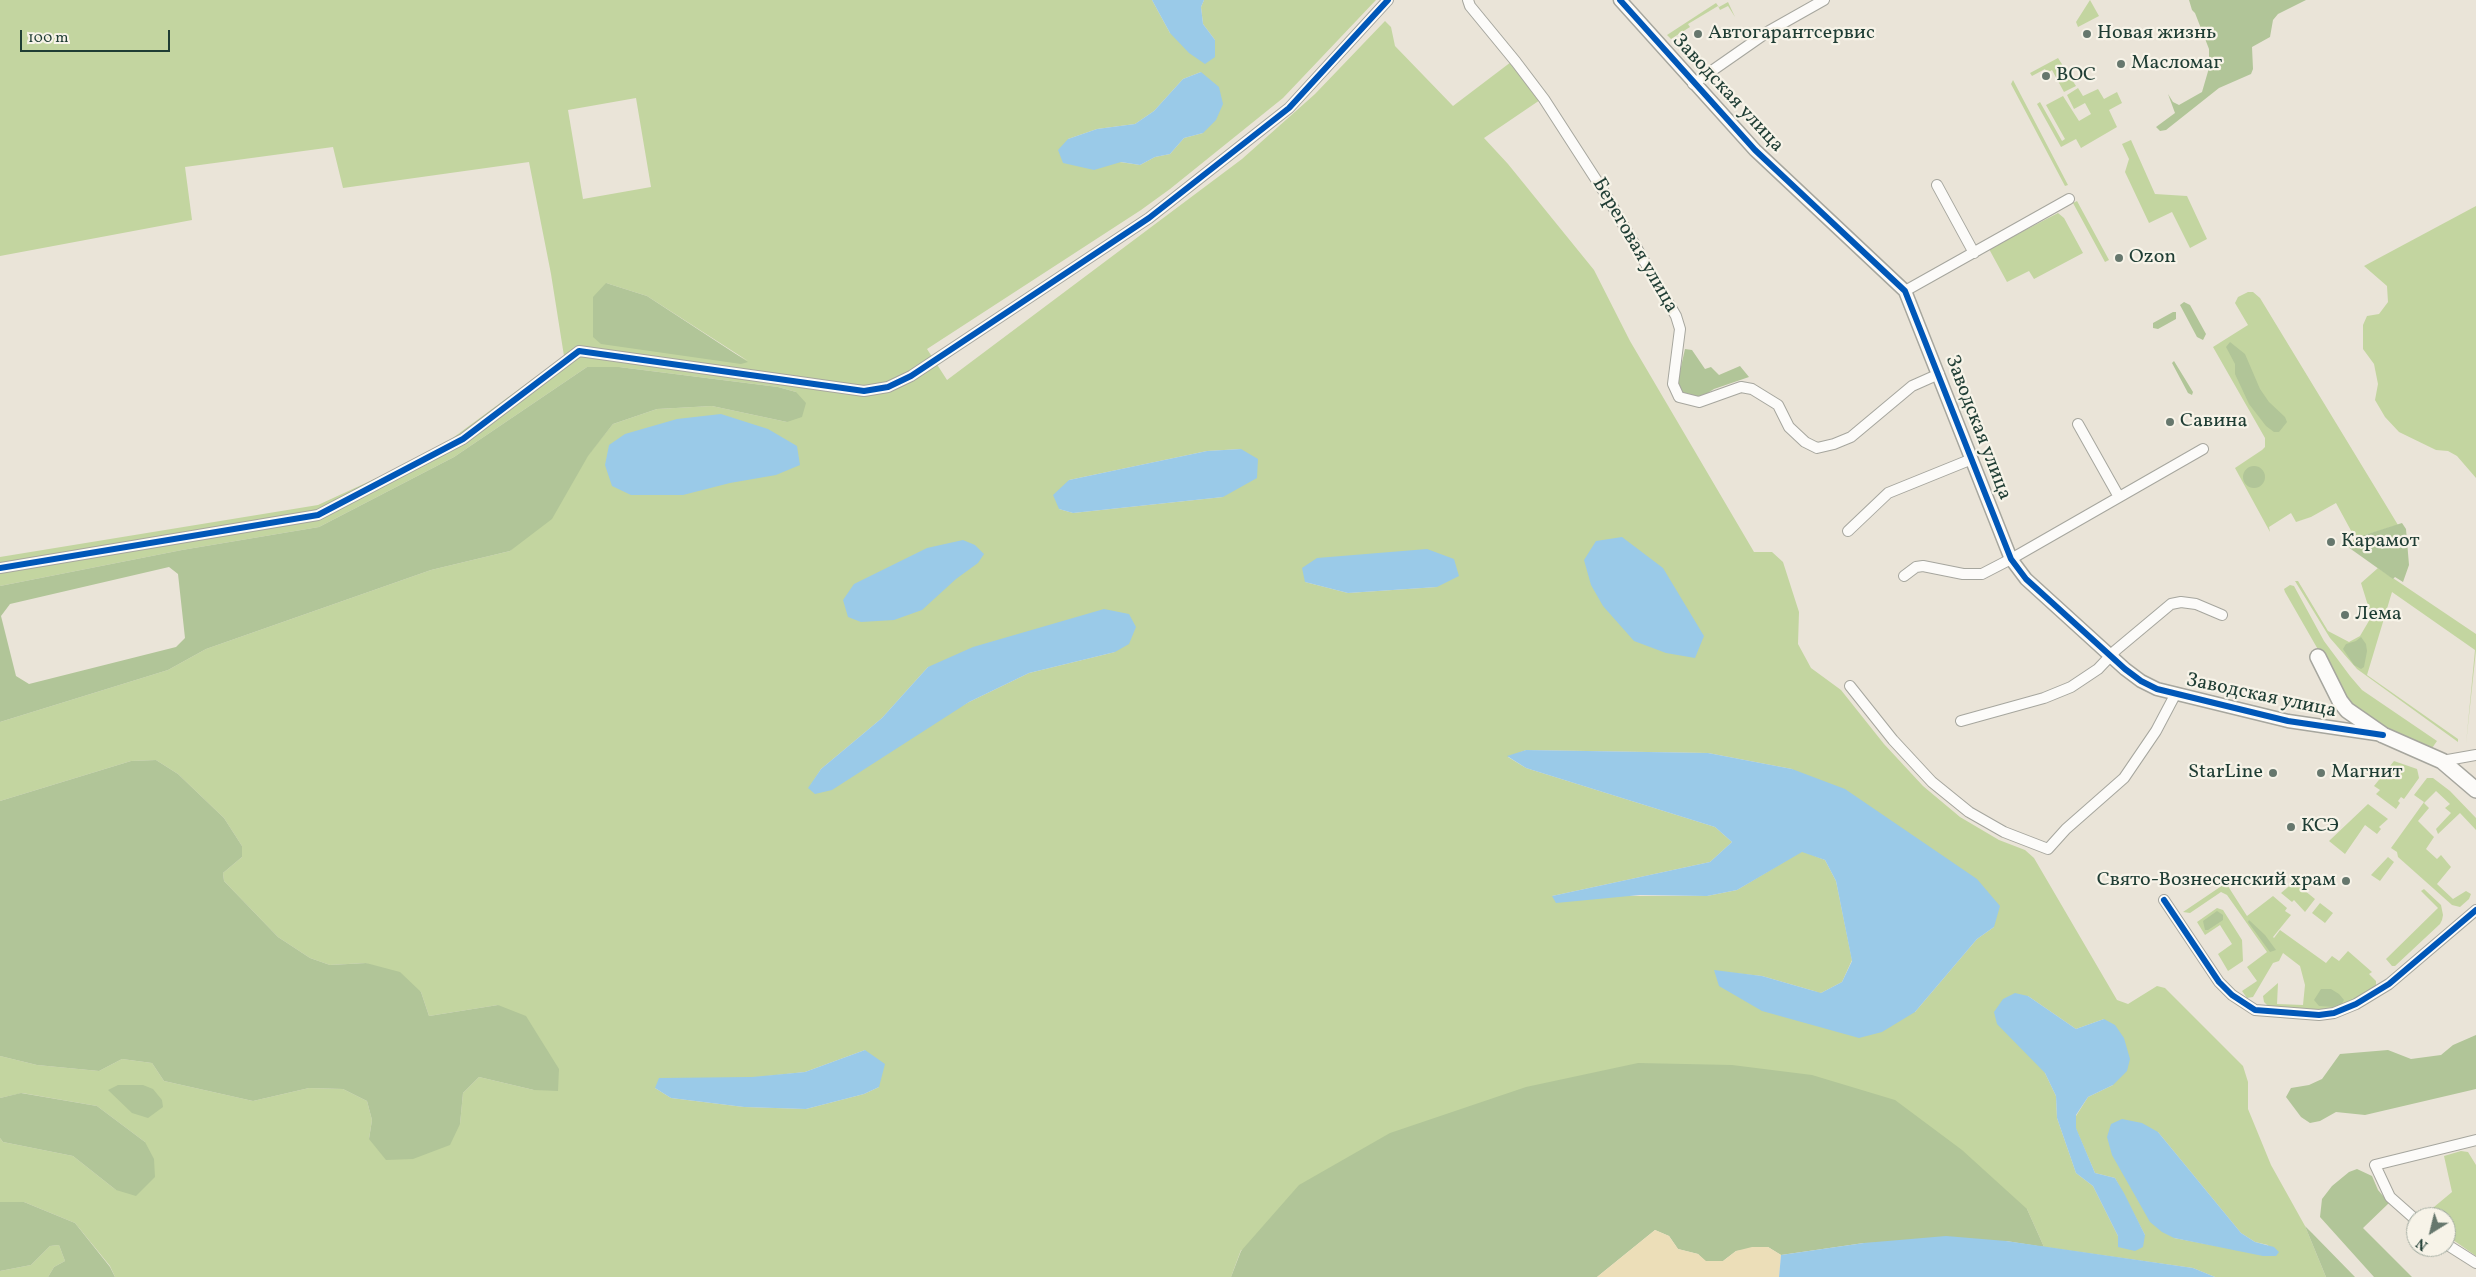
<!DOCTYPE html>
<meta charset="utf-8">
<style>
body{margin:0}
#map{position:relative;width:2476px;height:1277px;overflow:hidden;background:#eae4d8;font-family:Vollkorn,serif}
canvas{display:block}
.north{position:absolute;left:2406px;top:1207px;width:50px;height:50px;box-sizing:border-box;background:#f7f3e8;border:1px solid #a1aaa0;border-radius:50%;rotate:216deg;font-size:14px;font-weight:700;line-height:20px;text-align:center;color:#1f3d34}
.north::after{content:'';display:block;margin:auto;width:18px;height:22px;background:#66776d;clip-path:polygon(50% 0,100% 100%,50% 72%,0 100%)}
.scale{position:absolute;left:20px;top:30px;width:150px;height:22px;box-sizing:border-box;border:2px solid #1f3d34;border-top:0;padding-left:6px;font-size:15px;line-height:18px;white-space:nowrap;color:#1f3d34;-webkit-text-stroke:4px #f7f3e8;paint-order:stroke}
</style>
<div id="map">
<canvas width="2476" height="1277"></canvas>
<div class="north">N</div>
<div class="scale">100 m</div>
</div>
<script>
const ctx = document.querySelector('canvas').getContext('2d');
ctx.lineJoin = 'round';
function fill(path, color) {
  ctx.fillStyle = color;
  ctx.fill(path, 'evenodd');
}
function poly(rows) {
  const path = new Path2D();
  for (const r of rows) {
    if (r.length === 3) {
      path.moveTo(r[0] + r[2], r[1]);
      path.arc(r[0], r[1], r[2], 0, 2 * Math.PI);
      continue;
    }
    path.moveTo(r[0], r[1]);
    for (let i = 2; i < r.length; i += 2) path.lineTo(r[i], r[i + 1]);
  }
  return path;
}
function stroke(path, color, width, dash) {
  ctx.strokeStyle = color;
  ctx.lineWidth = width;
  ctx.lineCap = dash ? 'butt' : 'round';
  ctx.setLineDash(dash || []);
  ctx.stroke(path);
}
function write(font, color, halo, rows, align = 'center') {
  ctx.font = font + ' Vollkorn,serif';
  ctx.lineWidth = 4.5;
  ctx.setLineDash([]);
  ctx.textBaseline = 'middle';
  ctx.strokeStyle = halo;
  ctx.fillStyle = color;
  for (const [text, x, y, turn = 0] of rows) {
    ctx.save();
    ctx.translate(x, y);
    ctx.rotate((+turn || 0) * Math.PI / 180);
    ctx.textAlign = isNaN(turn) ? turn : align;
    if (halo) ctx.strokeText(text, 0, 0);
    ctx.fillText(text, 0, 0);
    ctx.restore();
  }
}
const green = poly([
 [0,0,1152,0,1170,33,1215,40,1203,24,1201,7,1204,0,1376,0,1283,98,1170,189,1141,210,927,349,947,380,1242,159,1315,94,1385,21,1391,27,1395,46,1453,106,1511,62,1540,100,1484,138,1508,164,1594,270,1630,341,1754,552,1772,552,1783,562,1799,612,1798,644,1811,668,1841,690,1884,744,1923,786,1960,817,1999,840,2025,850,2034,858,2117,1000,2128,1004,2157,986,2165,988,2243,1066,2248,1082,2248,1109,2271,1165,2305,1226,2326,1277,2215,1277,2193,1268,2044,1247,2027,1209,1241,1250,1231,1277,115,1277,110,1266,75,1223,24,1202,0,1202,0,1138,3,1142,73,1156,116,1190,145,1142,97,1106,22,1093,0,1098,0,1056,37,1065,99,1071,122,1059,152,1063,164,1081,253,1101,309,1088,343,1089,367,1101,372,1120,369,1139,460,1124,463,1093,479,1077,534,1090,498,1005,429,1016,421,992,366,963,330,965,310,958,278,937,224,881,223,873,242,857,242,846,224,818,178,774,156,760,131,761,0,801,0,722,168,670,206,649,431,570,510,551,613,424,657,409,712,406,787,422,796,392,778,387,619,367,587,367,454,457,319,527,182,550,0,586,0,557,318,505,435,451,564,356,551,274,529,162,343,188,333,147,185,167,192,220,0,256],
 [1201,72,1203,133,1184,138,1170,154,1155,157,1140,165,1120,162,1068,139,1097,129,1135,124,1154,111,1183,79],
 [636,98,651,187,583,199,568,110],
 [606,283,647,296,748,361],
 [1241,449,1223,497,1073,513,1059,509,1069,480,1207,451],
 [1305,582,1437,587,1348,593],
 [1115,652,1029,673,969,702,809,788,821,769,882,718,928,667],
 [1526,750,1708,753,1792,769,1994,927,1977,939,1915,1012,1714,971,1762,976,1821,993,1842,982,1852,960,1836,881,1825,860,1802,851,1737,890,1707,896,1552,896,1710,862,1732,842,1715,827,1526,768,1508,757],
 [2028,996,2076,1029,2104,1019,2113,1085,2088,1097,2076,1116,2076,1129,2095,1173,2115,1178,2145,1235,2118,1236,2093,1186,2076,1173,2057,1118,2056,1096,2045,1073],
 [865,1050,879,1087,864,1094,806,1109,744,1107,671,1098,655,1088,805,1072],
 [2158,1132,2241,1233,2255,1242,2268,1245,2270,1256,2174,1238],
 [2090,0,2099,16,2078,27,2076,22],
 [1728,2,1735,17,1728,6,1720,10,1718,6,1688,24,1690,27,1671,39,1667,35,1716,3,1719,7],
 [2058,58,2076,86,2064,92,2052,70,2047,73,2045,69,2032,76,2030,73],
 [2013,80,2068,185,2065,186,2011,84],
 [2078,88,2083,96,2098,89,2104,99,2117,92,2122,103,2109,110,2117,127,2081,148,2076,139,2061,147,2037,104,2040,102,2062,141,2065,139,2046,105,2063,96,2079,121,2091,114,2085,103,2074,109,2067,95],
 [2131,140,2155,194,2187,196,2207,239,2190,248,2172,212,2149,223,2125,172,2129,159,2122,144],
 [2077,201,2109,260,2105,262,2073,203],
 [2476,206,2476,478,2457,456,2448,451,2436,450,2399,432,2385,417,2375,400,2378,384,2374,364,2363,349,2363,325,2367,316,2379,314,2388,302,2387,286,2364,266],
 [2058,213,2064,218,2083,253,2034,279,2029,271,2007,282,1989,249],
 [2248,292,2253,292,2260,298,2398,525,2355,538,2336,503,2311,517,2296,522,2291,513,2269,527,2270,532,2235,468,2262,450,2265,447,2265,438,2213,347,2248,325,2235,303,2238,297],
 [2378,568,2476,634,2476,650,2466,744,2475,650,2392,592,2367,675,2458,739,2458,742,2357,669,2330,638,2295,581,2298,581,2328,631,2349,642,2360,636,2373,614,2370,612,2361,583],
 [2290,585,2294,586,2324,641,2350,676,2362,690,2437,741,2430,751,2392,733,2351,707,2285,592,2284,589],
 [2394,761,2417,769,2418,773,2419,778,2404,799,2401,797,2398,801,2400,803,2396,809,2376,794,2380,790,2374,786],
 [2427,778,2433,778,2450,791,2476,818,2476,830,2460,813,2438,834,2436,829,2451,813,2445,808,2450,804,2436,791,2424,803,2429,808,2418,821,2434,837,2426,849,2437,859,2441,855,2451,867,2437,884,2453,899,2466,891,2471,894,2469,899,2460,907,2452,905,2398,857,2397,852,2391,848,2424,802,2414,795],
 [2368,804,2388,819,2379,827,2381,829,2377,834,2365,825,2345,854,2329,841],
 [2388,857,2394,862,2380,881,2371,875],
 [2294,882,2315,899,2305,912,2294,900,2292,902,2281,893],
 [2226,883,2247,916,2273,896,2287,908,2285,911,2291,915,2273,937,2274,938,2280,930,2326,963,2332,956,2339,961,2348,951,2372,972,2369,974,2376,981,2376,987,2360,998,2335,1010,2323,1011,2268,1006,2264,1002,2263,996,2278,983,2277,1004,2303,1005,2305,985,2300,966,2283,953,2279,961,2273,963,2253,997,2247,998,2242,991,2257,981,2247,967,2267,952,2227,895,2221,892,2190,913,2183,912],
 [2424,889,2441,905,2443,915,2442,920,2440,924,2395,966,2392,966,2386,959,2438,908,2421,891],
 [2320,903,2333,913,2325,923,2312,913],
 [2217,908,2223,910,2242,940,2243,961,2228,971,2218,954,2232,944,2220,925,2205,935,2197,922],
 [2461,1151,2468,1152,2476,1165,2476,1256,2446,1235,2446,1217,2428,1217,2428,1212,2452,1192,2444,1156],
 [59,1245,65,1261,54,1267,48,1277,0,1277,0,1271,31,1265,50,1246]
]);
const forest = poly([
 [2189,0,2306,0,2278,14,2273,20,2270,37,2252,47,2253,69,2251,74,2219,88,2166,130,2160,131,2156,127,2175,113,2168,94,2173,102,2179,105,2202,92,2209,68,2209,49,2195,13,2192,10],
 [606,283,647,296,748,362,741,364,601,344,593,337,593,297],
 [2184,302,2190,305,2206,334,2203,340,2197,337,2180,305],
 [2173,312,2176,312,2176,319,2158,329,2153,328,2153,323],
 [2230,342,2245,354,2260,389,2269,402,2285,417,2287,422,2279,432,2274,432,2266,426,2249,404,2235,374,2235,364,2226,347],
 [1685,349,1692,350,1705,369,1711,367,1719,375,1740,366,1749,377,1714,389,1698,399,1684,396,1678,389,1678,380],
 [2174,361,2193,392,2192,395,2188,393,2172,363],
 [587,367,619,367,778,387,796,392,806,403,802,417,787,422,712,406,657,409,613,424,588,456,552,519,510,551,431,570,206,649,168,670,0,722,0,586,182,550,319,527,454,457],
 [169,567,178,574,185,638,176,647,29,684,16,676,1,616,10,604],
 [2254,477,11],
 [2402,523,2406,529,2409,565,2403,582,2395,577,2393,579,2348,547,2355,538],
 [2361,637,2366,644,2367,651,2364,667,2361,669,2354,665,2343,649,2346,644,2356,641],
 [156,760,178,774,224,818,242,846,242,857,223,873,224,881,278,937,310,958,330,965,366,963,400,972,421,992,429,1016,498,1005,526,1016,559,1069,558,1091,534,1090,479,1077,463,1093,460,1124,450,1145,413,1159,386,1160,369,1139,372,1120,367,1101,343,1089,309,1088,253,1101,164,1081,152,1063,122,1059,99,1071,37,1065,0,1056,0,801,131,761],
 [2217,911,2223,915,2223,920,2208,930,2205,930,2203,921],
 [2249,920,2265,935,2276,950,2270,952,2248,922],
 [2321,989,2331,989,2339,994,2344,1000,2341,1005,2334,1007,2319,1006,2314,1000],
 [2476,1035,2476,1089,2365,1115,2336,1112,2320,1121,2310,1123,2301,1117,2286,1097,2291,1088,2309,1085,2322,1079,2340,1054,2388,1050,2411,1059,2441,1055,2453,1045],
 [1638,1063,1732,1065,1812,1075,1895,1100,1962,1150,2027,1209,2044,1247,2006,1241,1864,1243,1781,1255,1768,1247,1736,1251,1723,1261,1705,1261,1698,1254,1678,1249,1669,1236,1655,1230,1597,1277,1231,1277,1241,1251,1299,1185,1390,1133,1526,1087],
 [118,1085,143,1085,153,1089,162,1100,163,1107,148,1118,132,1113,108,1090],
 [21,1093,97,1106,145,1142,154,1159,155,1177,136,1196,116,1190,73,1156,3,1142,0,1138,0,1098],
 [2357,1169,2372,1176,2378,1190,2389,1203,2363,1228,2412,1277,2374,1277,2320,1217,2322,1199,2332,1186,2349,1172],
 [0,1202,24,1202,75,1223,110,1267,115,1277,48,1277,54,1267,65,1261,59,1245,50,1246,31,1265,0,1271],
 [2305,1226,2312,1233,2355,1277,2326,1277]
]);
const sand = poly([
 [1655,1230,1669,1236,1678,1249,1698,1254,1706,1261,1723,1261,1736,1251,1752,1247,1768,1247,1781,1255,1779,1277,1597,1277]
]);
const water = poly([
 [1152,0,1204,0,1201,7,1203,24,1215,40,1215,57,1205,64,1189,53,1170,33],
 [1201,72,1219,87,1223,104,1216,120,1203,133,1184,138,1170,154,1155,157,1140,165,1121,162,1094,170,1063,163,1058,150,1068,139,1097,129,1135,124,1154,111,1183,79],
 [721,414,768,429,797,446,800,465,776,475,730,483,683,495,631,495,612,486,605,465,609,445,625,434,677,419],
 [1241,449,1258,459,1257,478,1223,497,1073,513,1059,509,1053,495,1069,480,1207,451],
 [1622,537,1663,568,1704,636,1695,658,1666,653,1634,641,1603,606,1591,585,1584,560,1596,541],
 [963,540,975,545,984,554,978,563,956,579,922,610,894,620,861,622,848,617,843,600,854,584,927,548],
 [1427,549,1454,559,1459,576,1437,587,1348,593,1305,582,1302,568,1317,558],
 [1104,609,1129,614,1136,627,1129,644,1115,652,1029,673,969,702,832,790,815,794,808,788,821,769,882,718,928,667,973,647],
 [1526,750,1708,753,1792,769,1845,789,1977,879,2000,906,1994,927,1977,939,1915,1012,1882,1032,1859,1038,1762,1011,1719,986,1714,970,1762,976,1821,993,1842,982,1852,961,1836,881,1825,860,1802,852,1737,890,1707,896,1640,895,1556,903,1552,896,1710,862,1732,842,1715,827,1526,768,1507,756],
 [2015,993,2028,996,2076,1029,2104,1019,2115,1025,2124,1038,2130,1059,2127,1071,2113,1085,2088,1097,2076,1115,2076,1128,2095,1173,2115,1178,2124,1193,2145,1235,2143,1247,2135,1251,2118,1247,2118,1236,2093,1186,2076,1173,2057,1118,2056,1096,2045,1073,1997,1024,1994,1012,2003,999],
 [865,1050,885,1064,879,1087,864,1094,806,1109,744,1107,671,1098,655,1088,659,1078,752,1077,805,1072],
 [2122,1119,2142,1123,2158,1132,2241,1233,2255,1242,2274,1247,2279,1252,2276,1256,2263,1256,2174,1238,2162,1232,2150,1222,2112,1155,2107,1137,2111,1124],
 [1946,1236,2006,1241,2193,1268,2215,1277,1779,1277,1781,1255,1864,1243]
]);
const minor = poly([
 [1468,0,1470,6,1516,62,1544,99,1606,195,1676,316,1680,329,1673,384,1679,397,1699,402,1741,387,1752,389,1778,405,1789,427,1805,442,1817,448,1834,444,1851,437,1912,386,1939,374],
 [1693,84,1769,31,1824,0],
 [1937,185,1974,253],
 [1905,291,2069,199],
 [2078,424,2119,497],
 [1848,531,1888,493,1972,459],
 [0,568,318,515,463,439,579,351,864,391,888,387,911,376,1149,218,1289,108,1388,0],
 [1904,576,1916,567,1923,566,1963,574,1982,574,2011,559,2203,449],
 [1850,686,1893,740,1932,782,1969,812,2004,832,2048,849,2066,829,2124,778,2156,731,2175,695],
 [1961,721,2044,698,2071,687,2098,669,2116,650,2171,604,2181,602,2196,604,2222,615],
 [2442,761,2476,755],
 [2164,900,2219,982,2232,995,2255,1010,2319,1015,2334,1013,2356,1004,2389,984,2476,910],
 [2416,1220,2390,1197,2375,1165,2476,1140],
 [2446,1244,2476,1263]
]);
const tertiary = poly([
 [1620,0,1755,150,1905,291,2011,559,2026,579,2125,669,2141,681,2157,689,2288,721,2383,735]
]);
const secondary = poly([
 [2318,657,2340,701,2347,710,2383,735,2442,761,2476,790]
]);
const cycleway = poly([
 [1620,0,1755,150,1905,291,2011,559,2026,579,2125,669,2141,681,2157,689,2288,721,2383,735],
 [0,568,318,515,463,439,579,351,864,391,888,387,911,376,1149,218,1289,108,1388,0],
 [2164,900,2219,982,2232,995,2255,1010,2319,1015,2334,1013,2356,1004,2389,984,2476,910]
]);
const markers = [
 [1698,34,5,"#66776d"],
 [2087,34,5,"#66776d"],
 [2121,64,5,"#66776d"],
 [2046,76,5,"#66776d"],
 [2119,258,5,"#66776d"],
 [2170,422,5,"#66776d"],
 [2331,542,5,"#66776d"],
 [2345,615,5,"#66776d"],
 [2273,773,5,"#66776d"],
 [2321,773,5,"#66776d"],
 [2291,827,5,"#66776d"],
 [2346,881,5,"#66776d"]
];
const poiNames = [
 ["Автогарантсервис",1708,34],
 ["Новая жизнь",2097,34],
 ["Масломаг",2131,64],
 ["ВОС",2056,76],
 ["Ozon",2129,258],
 ["Савина",2180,422],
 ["Карамот",2341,542],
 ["Лема",2355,615],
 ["StarLine",2263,773,"right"],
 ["Магнит",2331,773],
 ["КСЭ",2301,827],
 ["Свято-Вознесенский храм",2336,881,"right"]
];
const streetNames = [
 ["Заводская улица",1727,94,47],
 ["Береговая улица",1634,246,60],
 ["Заводская улица",1977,428,69],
 ["Заводская улица",2261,697,12]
];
fill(green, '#c3d5a0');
fill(forest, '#b1c598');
fill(sand, '#ecdeb8');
fill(water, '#9acae8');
stroke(minor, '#a6a69e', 12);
stroke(tertiary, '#a6a69e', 15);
stroke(secondary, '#a6a69e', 18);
stroke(minor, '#fcfbf9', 10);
stroke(tertiary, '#fcfbf9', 12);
stroke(secondary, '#fcfbf9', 15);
stroke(cycleway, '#0057b8', 6);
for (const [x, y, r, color] of markers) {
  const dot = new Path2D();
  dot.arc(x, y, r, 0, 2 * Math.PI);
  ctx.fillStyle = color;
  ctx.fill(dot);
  stroke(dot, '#f7f3e8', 2);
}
write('20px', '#1f3d34', '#f7f3e8', poiNames, 'left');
write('20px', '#1f3d34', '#f7f3e8', streetNames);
</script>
